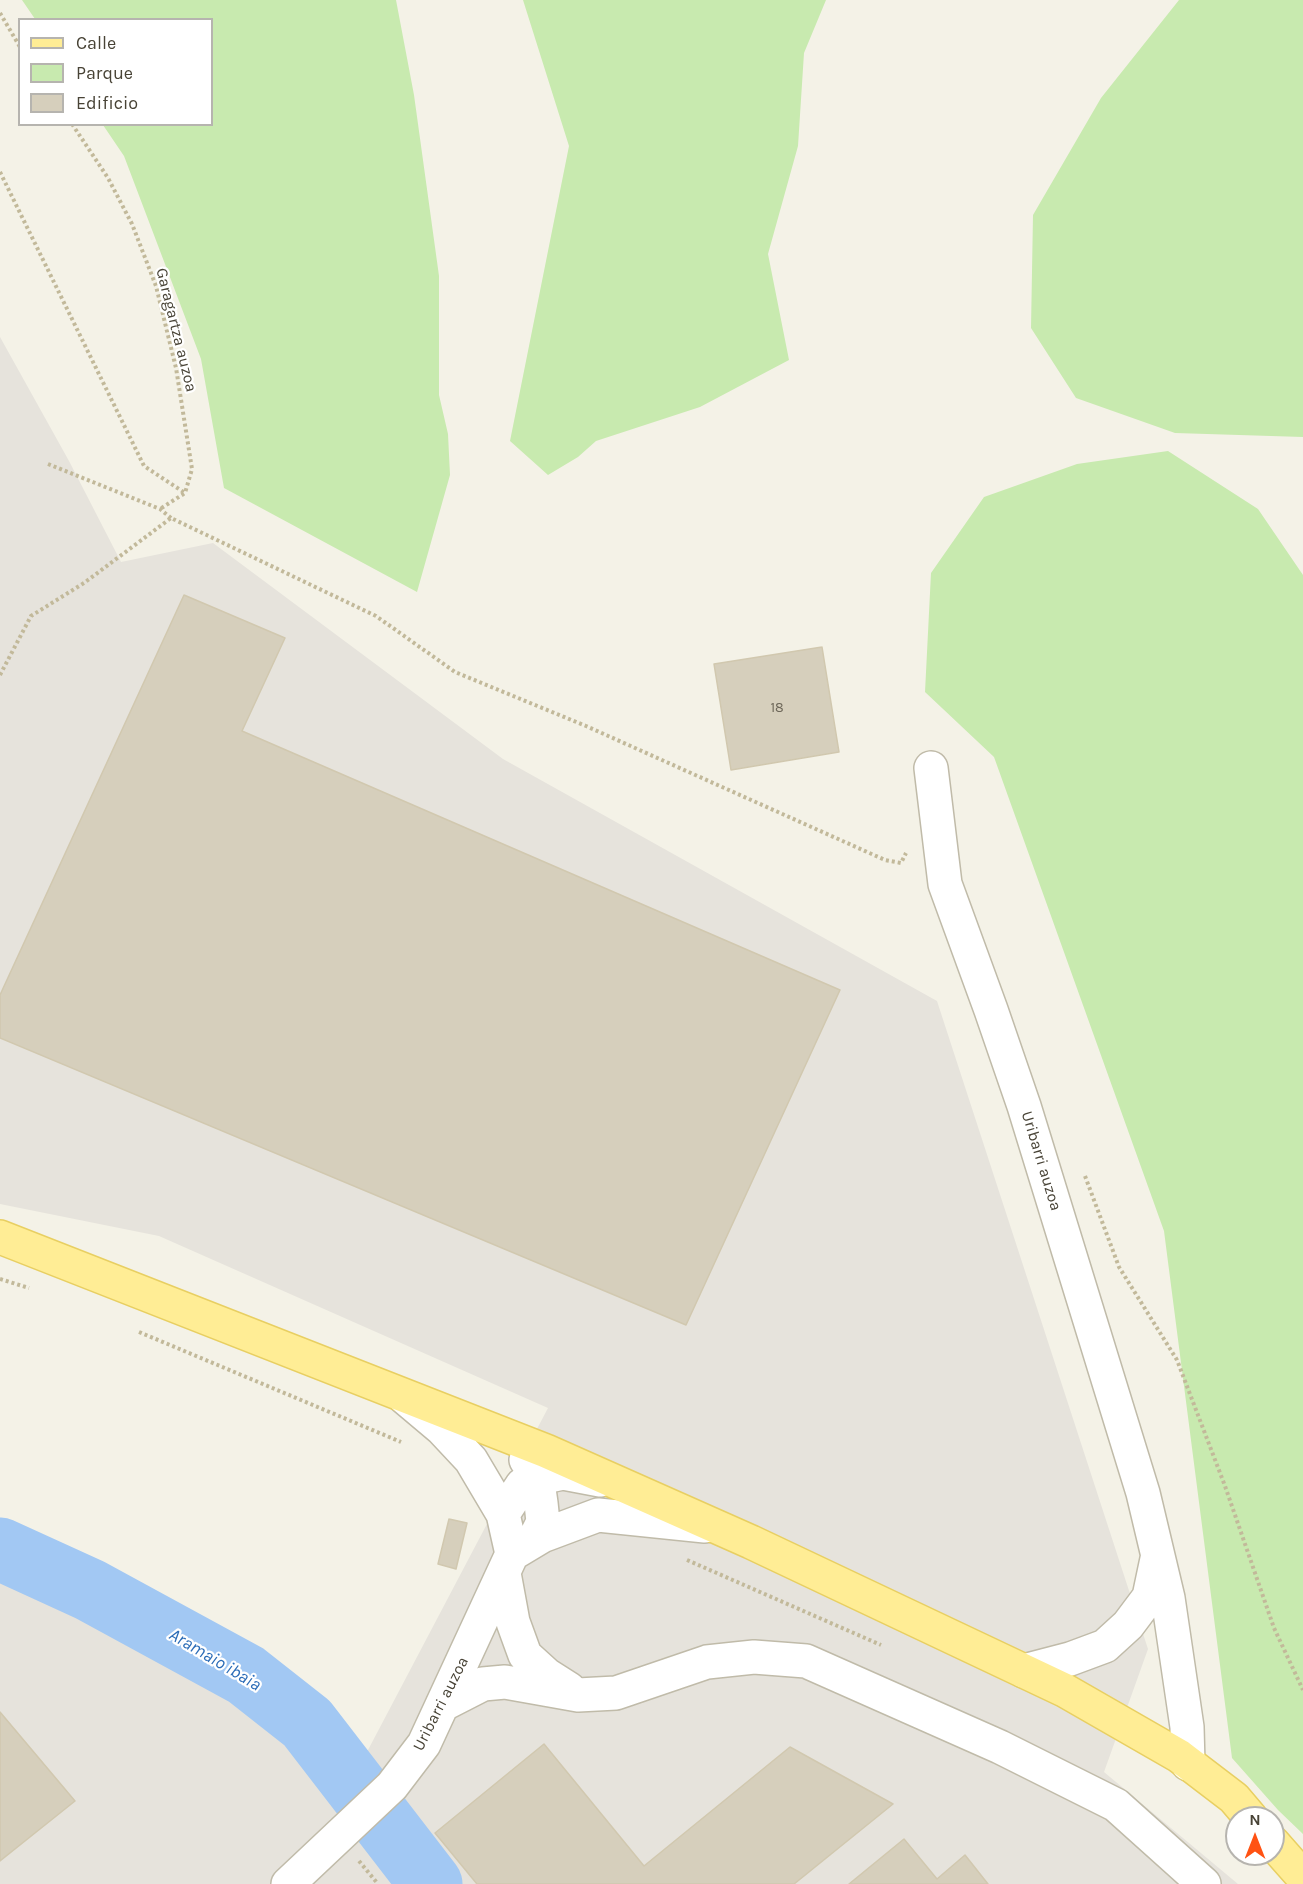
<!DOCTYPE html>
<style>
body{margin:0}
#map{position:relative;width:1303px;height:1884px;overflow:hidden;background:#f4f2e7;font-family:Karla,sans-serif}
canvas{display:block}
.legend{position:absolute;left:18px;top:18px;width:195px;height:108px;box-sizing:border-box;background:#fff;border:2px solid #b6b4af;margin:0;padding:8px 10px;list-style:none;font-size:18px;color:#484336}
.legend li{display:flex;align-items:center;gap:12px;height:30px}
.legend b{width:30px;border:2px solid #b6b4af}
.north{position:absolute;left:1225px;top:1806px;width:60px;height:60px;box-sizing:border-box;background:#fff;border:2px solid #b6b4af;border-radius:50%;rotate:0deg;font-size:16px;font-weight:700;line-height:24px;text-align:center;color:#484336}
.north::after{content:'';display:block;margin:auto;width:21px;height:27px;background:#ff5213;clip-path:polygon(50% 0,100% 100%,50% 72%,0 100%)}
</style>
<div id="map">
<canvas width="1303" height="1884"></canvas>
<ul class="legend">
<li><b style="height:8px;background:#ffed95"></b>Calle</li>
<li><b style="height:16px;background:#c8eaaf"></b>Parque</li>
<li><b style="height:16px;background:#d6cfbc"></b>Edificio</li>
</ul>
<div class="north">N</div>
</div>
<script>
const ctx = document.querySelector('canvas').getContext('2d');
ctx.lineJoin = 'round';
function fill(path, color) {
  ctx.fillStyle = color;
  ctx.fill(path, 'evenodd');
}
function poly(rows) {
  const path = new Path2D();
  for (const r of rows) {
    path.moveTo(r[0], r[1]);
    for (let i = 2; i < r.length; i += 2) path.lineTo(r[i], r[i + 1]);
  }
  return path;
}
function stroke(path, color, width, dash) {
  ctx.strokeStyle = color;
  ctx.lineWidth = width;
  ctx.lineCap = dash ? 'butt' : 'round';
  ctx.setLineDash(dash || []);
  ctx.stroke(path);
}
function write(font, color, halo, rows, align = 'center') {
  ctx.font = font + ' Karla,sans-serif';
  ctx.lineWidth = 4.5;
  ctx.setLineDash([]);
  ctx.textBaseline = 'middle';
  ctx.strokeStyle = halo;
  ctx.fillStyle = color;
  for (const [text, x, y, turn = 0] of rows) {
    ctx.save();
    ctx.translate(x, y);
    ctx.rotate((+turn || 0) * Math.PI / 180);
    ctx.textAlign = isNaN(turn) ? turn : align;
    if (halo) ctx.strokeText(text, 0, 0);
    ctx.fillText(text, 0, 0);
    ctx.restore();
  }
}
const industrial = poly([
 [0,337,69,461,121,562,213,543,503,759,937,1001,1148,1649,1104,1772,1238,1884,0,1884,0,1578,140,1648,358,1769,548,1408,159,1236,0,1204]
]);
const green = poly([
 [22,0,396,0,414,95,439,276,439,395,448,434,450,475,417,592,224,488,201,359,124,156,103,125,212,124,212,20,35,19],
 [523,0,826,0,804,53,798,146,768,254,789,360,700,407,596,441,578,457,548,475,510,441,569,146],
 [1179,0,1303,0,1303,437,1175,433,1076,398,1031,328,1033,215,1101,98],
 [1168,451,1258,509,1303,575,1303,1834,1278,1810,1232,1758,1164,1231,994,757,925,692,931,573,984,497,1077,464]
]);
const river = poly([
 [0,1549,90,1590,246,1675,307,1723,431,1884]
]);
const building = poly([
 [184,595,285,638,242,731,840,990,686,1325,0,1038,0,995,184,595],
 [822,647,839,752,731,770,714,664,822,647],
 [449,1519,467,1523,456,1569,438,1564,449,1519],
 [0,1712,75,1801,0,1861,0,1712],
 [544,1744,644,1866,790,1747,893,1804,794,1884,477,1884,435,1833,544,1744],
 [904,1839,937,1879,965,1855,988,1884,849,1884,904,1839]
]);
const path = poly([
 [0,13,20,47],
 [72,124,108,178,132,224,156,286,176,368,192,469,185,493,160,509],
 [0,172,144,466,185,493],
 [48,464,160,509,171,518],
 [0,675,31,616,84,583,171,518,376,616,455,672,586,726,885,860,901,863,906,853],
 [1085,1176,1119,1267,1177,1360,1225,1486,1274,1628,1303,1690],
 [0,1279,29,1288],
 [139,1332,401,1442],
 [687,1560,881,1645],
 [359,1861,378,1884]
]);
const minor = poly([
 [931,768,945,884,991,1010,1024,1106,1143,1493,1168,1598,1187,1727,1188,1764],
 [404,1397,442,1429,471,1460,503,1514,512,1554],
 [526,1460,533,1469,539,1489,541,1503,543,1522,534,1540],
 [503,1514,522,1485,530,1480,563,1473,600,1480],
 [512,1554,542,1536,598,1515,705,1526],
 [504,1573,513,1622,525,1655,547,1675,569,1689],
 [1024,1671,1070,1659,1105,1646,1128,1625,1149,1597,1157,1559],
 [442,1705,483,1684,505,1682,578,1695,616,1693,707,1662,754,1657,806,1661,1000,1747,1116,1805,1204,1884],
 [288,1884,392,1786,424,1744,512,1554]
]);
const major = poly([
 [0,1237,546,1451,751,1542,1064,1690,1179,1756,1234,1798,1251,1818],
 [1273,1843,1303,1877]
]);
const numberNames = [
 ["18",777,708]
];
const streetNames = [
 ["Garagartza auzoa",176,330,76],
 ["Uribarri auzoa",1041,1161,73],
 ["Uribarri auzoa",441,1704,-63]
];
const waterNames = [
 ["Aramaio ibaia",215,1660,31]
];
fill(industrial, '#e6e3dc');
fill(green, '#c8eaaf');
stroke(river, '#a2c8f3', 63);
fill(building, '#d6cfbc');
stroke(building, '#d1c8af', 1.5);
stroke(minor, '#c0bba9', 36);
stroke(major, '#e8cf62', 36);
stroke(path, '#c2b99a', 4, [3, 3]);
stroke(minor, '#fff', 33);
stroke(major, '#ffed95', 33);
write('14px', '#6c6658', null, numberNames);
write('16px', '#484336', '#fff', streetNames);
write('italic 18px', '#2b6cb7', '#fff', waterNames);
</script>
